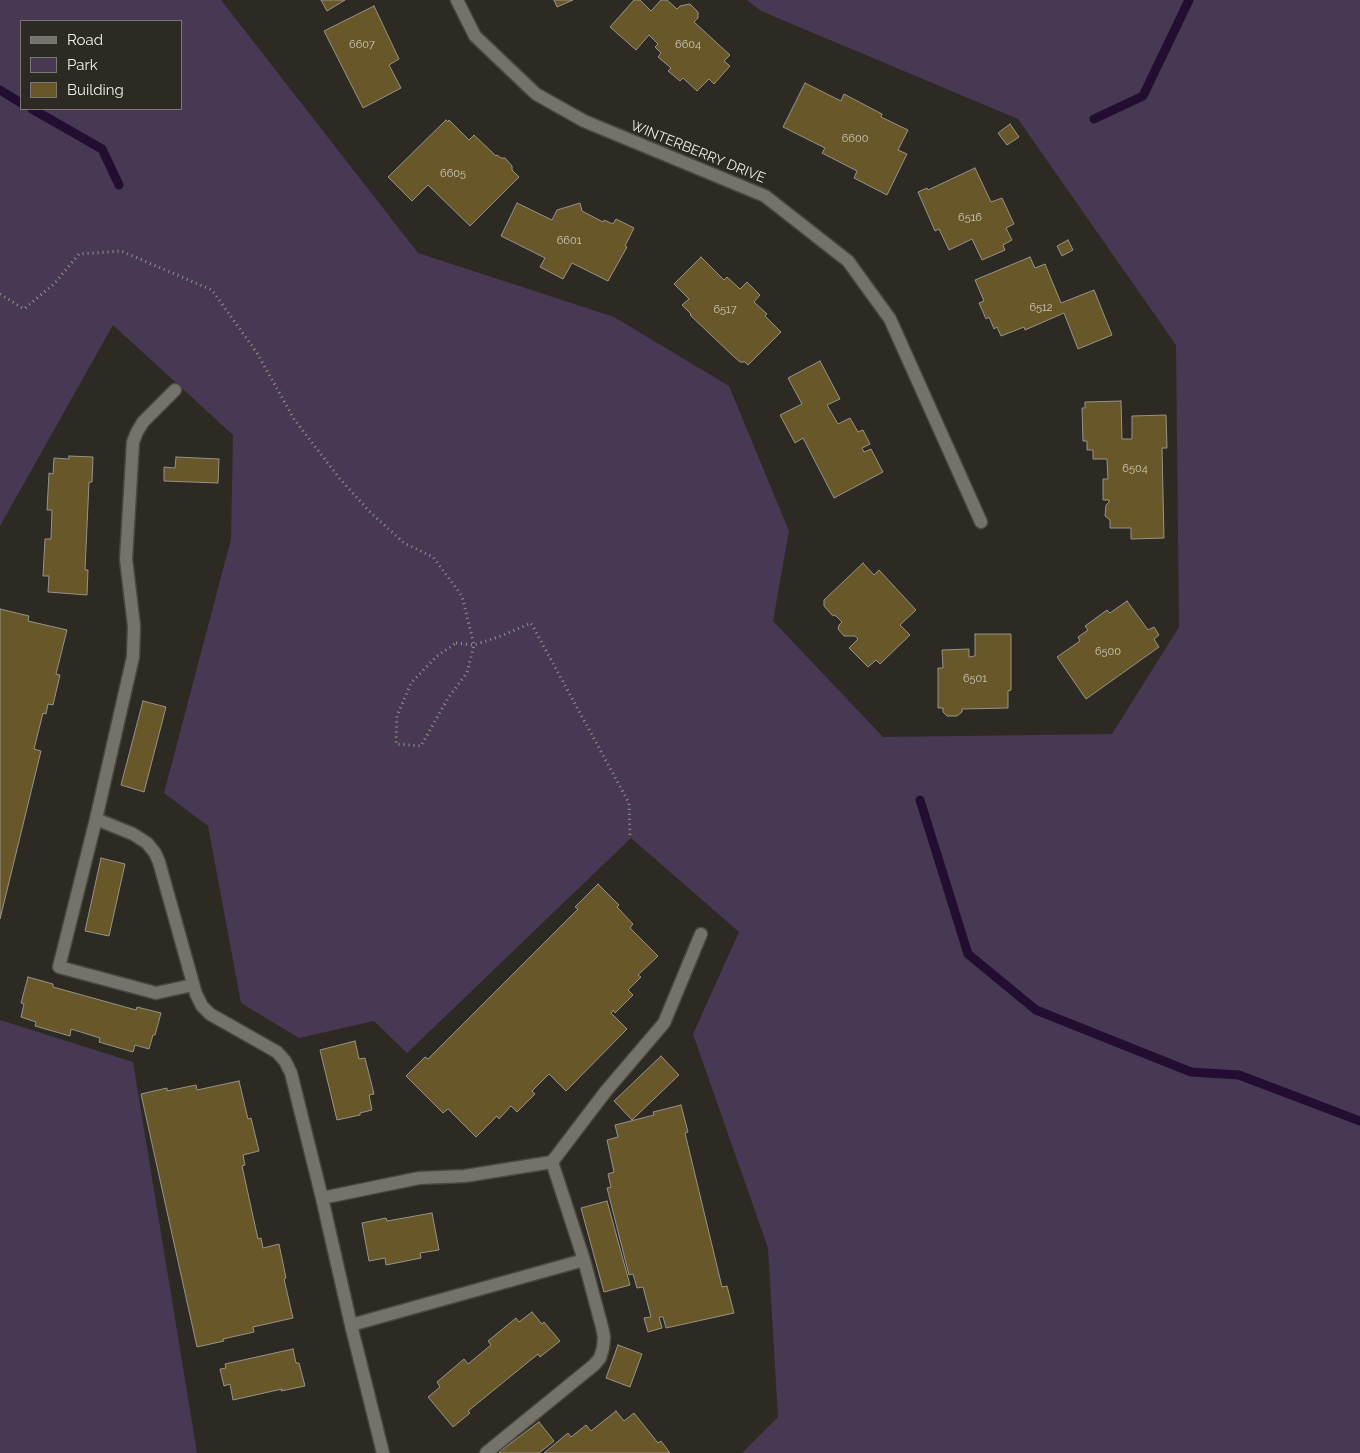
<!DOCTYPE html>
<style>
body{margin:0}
#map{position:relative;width:1360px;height:1453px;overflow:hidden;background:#2d2a23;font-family:Raleway,sans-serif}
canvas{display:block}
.legend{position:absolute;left:20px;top:20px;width:162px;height:90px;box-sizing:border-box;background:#2d2a23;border:1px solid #7a7872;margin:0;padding:6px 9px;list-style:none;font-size:15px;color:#eeede8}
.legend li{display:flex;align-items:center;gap:10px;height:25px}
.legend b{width:25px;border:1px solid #7a7872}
</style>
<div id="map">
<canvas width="1360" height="1453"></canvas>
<ul class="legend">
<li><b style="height:6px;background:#757269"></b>Road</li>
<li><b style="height:14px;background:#473953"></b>Park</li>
<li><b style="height:14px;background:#685829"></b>Building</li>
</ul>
</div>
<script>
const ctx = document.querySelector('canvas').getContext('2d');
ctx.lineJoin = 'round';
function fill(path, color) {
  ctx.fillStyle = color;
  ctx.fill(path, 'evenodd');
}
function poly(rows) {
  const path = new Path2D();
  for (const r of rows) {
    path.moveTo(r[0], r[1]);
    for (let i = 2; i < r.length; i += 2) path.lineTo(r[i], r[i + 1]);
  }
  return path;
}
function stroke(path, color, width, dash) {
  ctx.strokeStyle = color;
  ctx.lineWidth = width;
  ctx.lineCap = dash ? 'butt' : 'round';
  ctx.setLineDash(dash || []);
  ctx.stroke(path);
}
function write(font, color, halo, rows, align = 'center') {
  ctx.font = font + ' Raleway,sans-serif';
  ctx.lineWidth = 4;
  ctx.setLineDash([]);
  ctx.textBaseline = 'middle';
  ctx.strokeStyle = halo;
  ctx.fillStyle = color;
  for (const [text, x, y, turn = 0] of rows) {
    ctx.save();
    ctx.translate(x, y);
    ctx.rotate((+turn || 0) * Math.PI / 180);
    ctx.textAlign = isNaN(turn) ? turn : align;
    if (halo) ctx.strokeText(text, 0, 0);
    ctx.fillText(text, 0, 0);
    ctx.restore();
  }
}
const green = poly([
 [0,0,221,0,418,253,614,317,729,386,789,531,773,621,883,737,1112,734,1179,627,1176,345,1018,119,761,11,747,0,1360,0,1360,1453,742,1453,778,1417,768,1248,693,1034,739,932,631,838,407,1053,374,1021,299,1038,241,1003,208,826,164,793,231,539,233,435,113,325,0,526],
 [181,21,181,109,21,109,21,21],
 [0,1020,133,1062,197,1453,0,1453]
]);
const stream = poly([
 [0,90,21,103],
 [32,109,102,149,119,185],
 [1094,119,1143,96,1189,0],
 [920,800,968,954,1036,1010,1191,1072,1239,1075,1360,1121]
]);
const building = poly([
 [321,0,345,0,327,11,321,0],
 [554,0,573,0,557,7,554,0],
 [634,0,640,0,651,11,661,0,667,0,677,9,680,6,690,4,698,12,698,18,694,22,730,55,724,61,730,66,714,84,709,79,697,91,683,78,680,81,668,71,671,68,658,57,661,53,655,47,658,44,649,35,636,50,610,27,634,0],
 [374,6,399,59,389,65,401,88,363,108,324,31,374,6],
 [805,83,841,101,844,94,882,114,881,117,908,130,898,150,907,154,887,195,854,178,857,171,822,153,825,148,783,127,805,83],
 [446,120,448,122,449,120,469,140,474,135,496,156,497,155,501,158,505,158,512,166,512,170,519,177,470,226,428,185,412,201,388,177,446,120],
 [1010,124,1019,137,1007,145,998,133,1010,124],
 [975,168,991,202,1002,198,1014,224,1006,228,1012,240,1003,245,1005,250,982,260,972,239,949,250,939,229,935,231,918,192,927,188,928,190,975,168],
 [517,203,552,220,557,210,580,203,582,211,603,222,604,220,613,224,616,219,634,228,625,246,627,247,608,281,572,263,563,279,540,267,545,258,501,236,517,203],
 [1068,240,1073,250,1062,256,1057,246,1068,240],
 [701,257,724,280,727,277,740,289,747,282,760,295,754,302,767,314,765,316,781,332,748,365,745,362,740,362,731,354,690,315,691,314,682,305,689,299,674,284,701,257],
 [1030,257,1035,268,1045,264,1061,303,1094,290,1112,335,1078,349,1064,313,1025,330,1024,327,1001,336,997,327,994,329,989,317,986,319,979,303,984,301,975,280,1030,257],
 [820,361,840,399,827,405,838,424,850,418,858,432,863,430,870,444,862,448,864,452,871,449,883,472,834,498,803,438,795,443,780,415,802,404,788,378,820,361],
 [1121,401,1122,439,1132,439,1132,416,1166,415,1167,448,1162,448,1164,538,1131,539,1131,528,1110,528,1110,520,1105,516,1106,505,1109,502,1109,500,1103,500,1103,479,1108,479,1107,459,1093,459,1093,450,1087,450,1087,441,1083,441,1082,408,1085,408,1085,402,1121,401],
 [69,456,93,457,92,482,89,482,85,570,88,570,87,595,48,592,49,576,43,576,45,539,51,539,52,510,47,510,49,473,53,474,54,458,69,459,69,456],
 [176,457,219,459,218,483,164,481,164,467,175,468,176,457],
 [863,563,874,575,879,570,916,610,900,625,910,635,880,664,876,660,868,667,849,648,858,639,855,636,844,636,838,629,839,625,842,622,836,616,832,615,824,606,824,600,863,563],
 [1127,601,1148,630,1154,627,1159,635,1154,639,1159,647,1086,699,1057,657,1080,641,1078,637,1088,630,1085,626,1107,610,1110,613,1127,601],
 [0,609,29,616,28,621,67,630,56,674,60,675,53,705,48,704,46,714,43,713,34,749,41,751,0,919,0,609],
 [975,634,1011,634,1011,690,1008,691,1008,708,962,709,962,712,957,716,947,716,943,712,943,708,938,708,938,668,943,668,942,650,969,649,969,657,975,656,975,634],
 [143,701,166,707,144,792,121,785,143,701],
 [101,858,125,864,109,936,85,931,101,858],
 [598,884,619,905,617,907,633,924,630,928,658,956,638,975,641,977,628,990,633,995,615,1013,613,1010,611,1013,627,1029,566,1091,549,1074,532,1091,535,1094,517,1112,511,1106,499,1119,497,1116,476,1137,448,1109,443,1113,406,1076,425,1057,428,1059,578,909,575,907,598,884],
 [28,977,53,984,53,987,136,1010,137,1007,161,1013,155,1035,153,1035,149,1049,135,1045,133,1052,99,1042,100,1038,71,1029,70,1036,35,1026,36,1022,21,1017,24,1004,21,1003,28,977],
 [355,1041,359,1059,365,1058,374,1094,369,1095,372,1110,360,1113,360,1115,337,1120,320,1050,355,1041],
 [661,1056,679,1075,632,1120,614,1101,661,1056],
 [239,1081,248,1119,251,1118,259,1151,243,1155,245,1165,242,1166,258,1239,261,1238,263,1248,279,1244,286,1278,284,1279,293,1318,253,1327,254,1332,223,1339,224,1341,197,1347,141,1094,167,1088,167,1091,196,1085,197,1090,239,1081],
 [681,1105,688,1132,685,1133,722,1287,727,1286,734,1313,666,1328,663,1317,659,1317,662,1328,648,1332,644,1318,651,1317,643,1287,637,1288,633,1274,629,1275,607,1188,611,1187,608,1174,614,1172,607,1140,618,1137,615,1125,654,1115,653,1112,681,1105],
 [607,1201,630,1285,604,1292,581,1208,607,1201],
 [432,1213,439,1250,420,1253,421,1258,386,1265,385,1258,369,1261,362,1223,386,1218,387,1221,432,1213],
 [532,1312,542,1324,544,1322,560,1341,540,1357,538,1354,468,1411,470,1413,453,1427,428,1397,440,1387,437,1382,464,1359,468,1364,491,1345,488,1341,516,1318,519,1322,532,1312],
 [618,1345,642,1354,630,1387,606,1378,618,1345],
 [293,1349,296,1363,299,1363,305,1386,281,1391,282,1389,233,1400,230,1384,224,1386,220,1369,226,1368,225,1364,293,1349],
 [616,1411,624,1421,634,1413,658,1443,661,1441,670,1453,544,1453,568,1433,571,1437,586,1425,591,1431,616,1411],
 [539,1422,554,1441,539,1453,500,1453,499,1452,539,1422]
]);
const path = poly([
 [0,294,24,309,54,284,79,254,121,251,212,290,257,353,294,419,340,479,369,511,404,543,433,557,462,596,474,645,501,636,531,623,629,803,630,837],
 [456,643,474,645,467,673,448,698,421,746,396,744,397,716,411,683,437,656,456,643]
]);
const minor = poly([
 [457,0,475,36,536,94,584,121,765,196,848,261,890,319,981,522],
 [175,390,143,422,137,432,133,442,126,559,134,626,133,657,96,819,133,834,147,843,155,853,159,862,196,994,202,1006,210,1014,277,1052,285,1061,291,1073,322,1198,351,1325,383,1453],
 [96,819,59,967,156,993,193,985],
 [552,1162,606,1091,664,1023,701,934],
 [322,1198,419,1178,465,1176,552,1162,584,1260,602,1327,604,1337,603,1348,600,1358,594,1365,486,1453],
 [351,1325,584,1260]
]);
const numberNames = [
 ["6607",362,45],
 ["6604",688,45],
 ["6600",855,139],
 ["6605",453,174],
 ["6516",970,218],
 ["6601",569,241],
 ["6512",1041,308],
 ["6517",725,310],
 ["6504",1135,469],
 ["6500",1108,652],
 ["6501",975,679]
];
const streetNames = [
 ["WINTERBERRY DRIVE",698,152,22]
];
fill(green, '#473953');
stroke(stream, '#230e31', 9);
fill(building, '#685829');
stroke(building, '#96938b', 1);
stroke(minor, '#494741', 15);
stroke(path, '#95938d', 3, [1, 4]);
stroke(minor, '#757269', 12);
write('11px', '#ccc8b8', null, numberNames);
write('14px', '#eeede8', '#2d2a23', streetNames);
</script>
